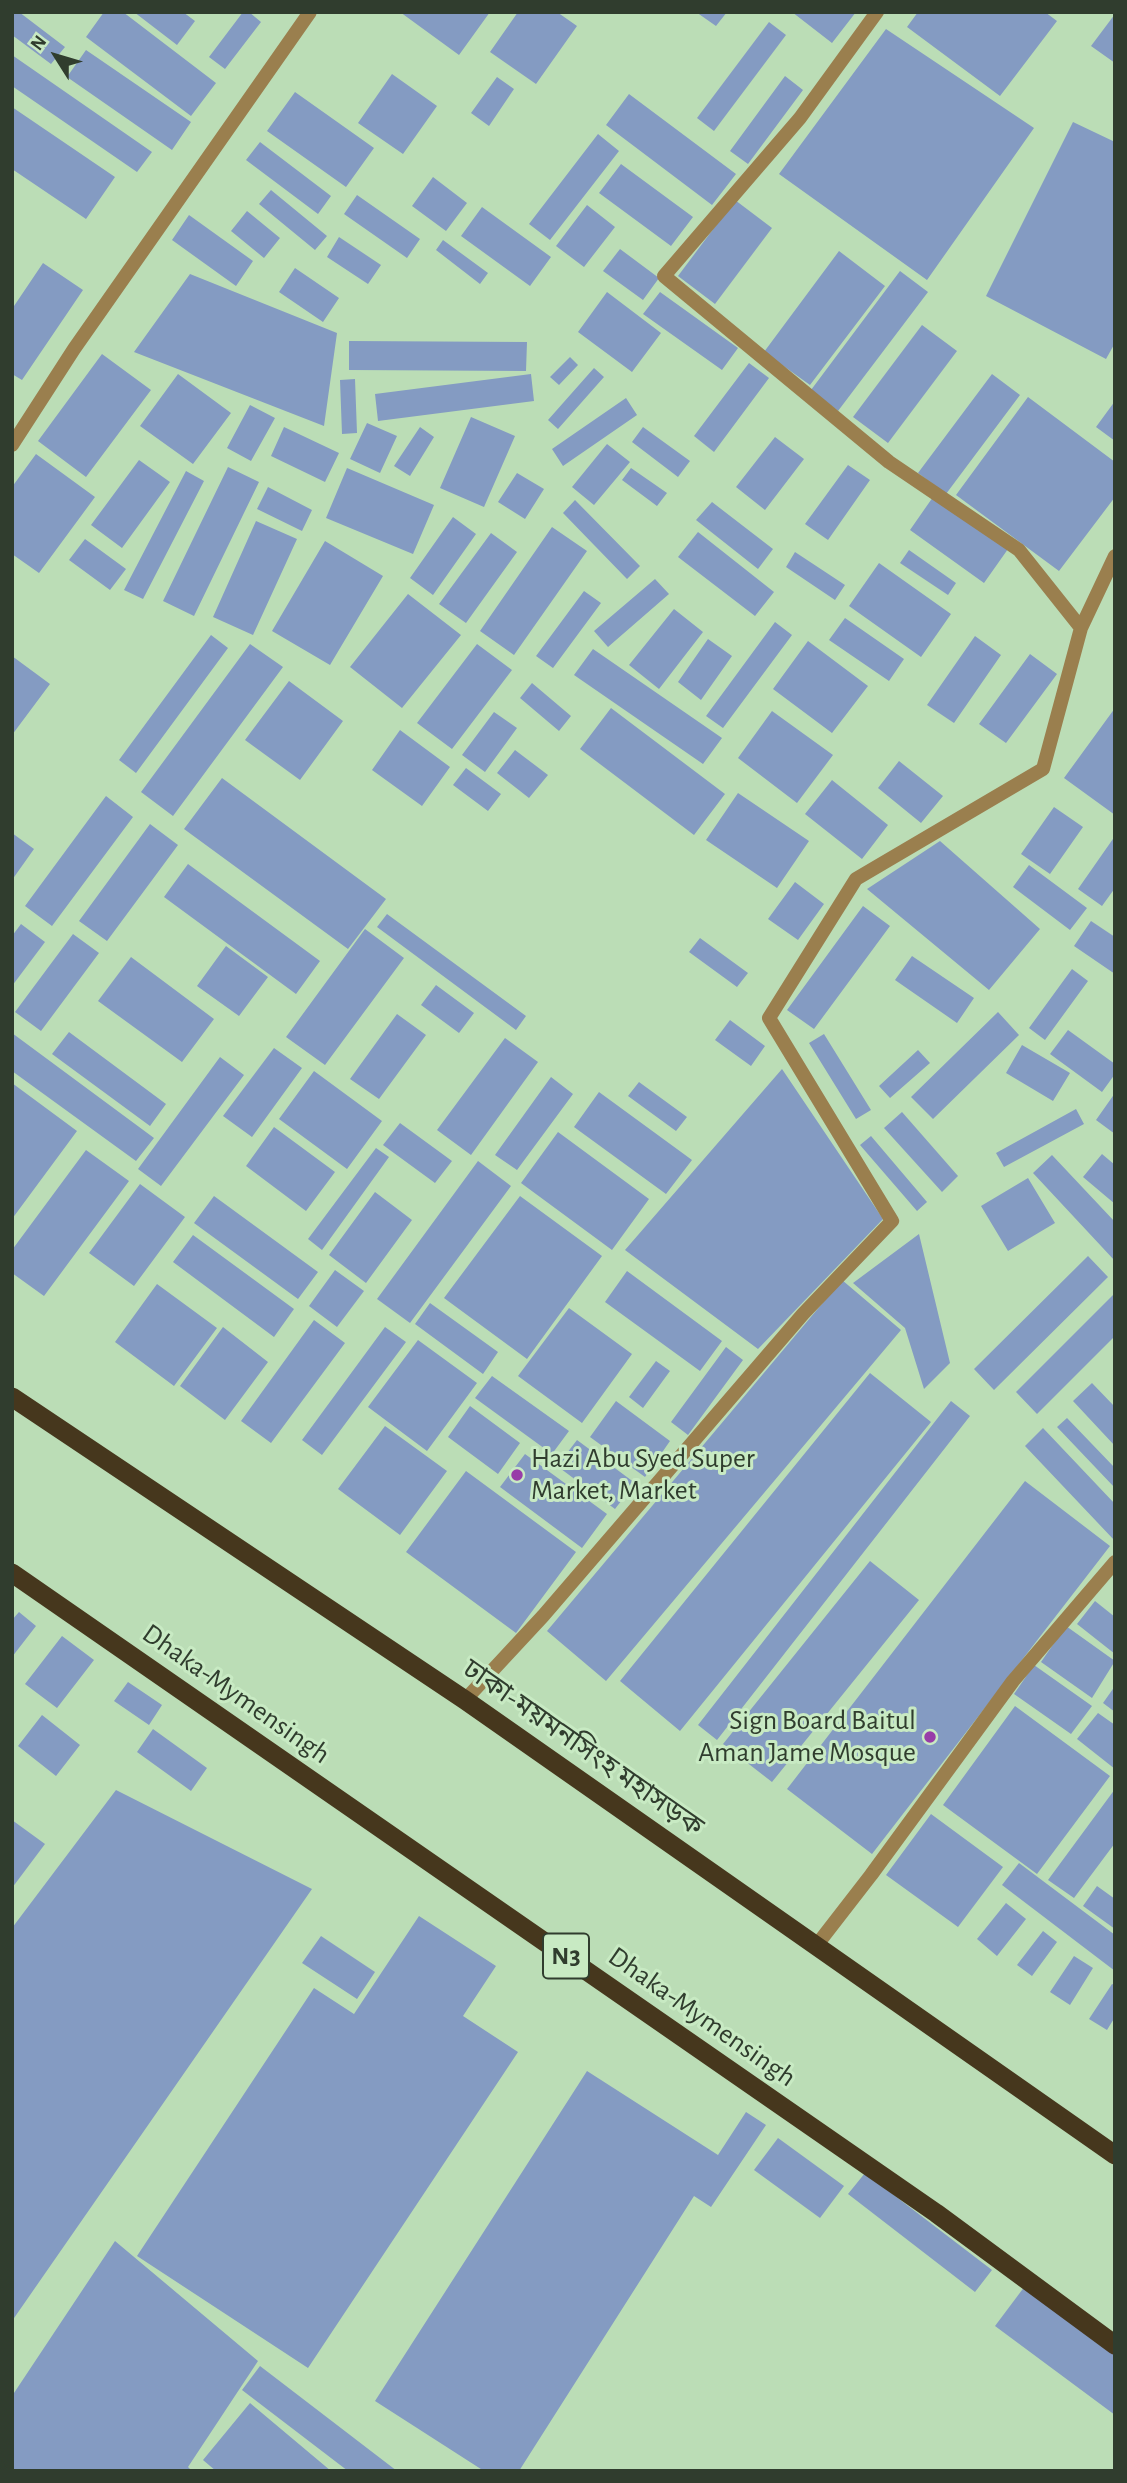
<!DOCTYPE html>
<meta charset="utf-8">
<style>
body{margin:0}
#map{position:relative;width:1127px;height:2483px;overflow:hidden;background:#bbddb6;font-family:"Alegreya Sans",sans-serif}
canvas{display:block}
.frame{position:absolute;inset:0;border:14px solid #303d2e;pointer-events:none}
.north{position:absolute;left:21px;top:21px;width:70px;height:70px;-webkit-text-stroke:5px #c8eac3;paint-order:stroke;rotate:307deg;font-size:19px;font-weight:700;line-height:28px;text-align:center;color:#303d2e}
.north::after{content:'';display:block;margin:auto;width:24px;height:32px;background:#303d2e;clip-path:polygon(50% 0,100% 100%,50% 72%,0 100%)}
</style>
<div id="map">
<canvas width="1127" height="2483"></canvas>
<div class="frame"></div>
<div class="north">N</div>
</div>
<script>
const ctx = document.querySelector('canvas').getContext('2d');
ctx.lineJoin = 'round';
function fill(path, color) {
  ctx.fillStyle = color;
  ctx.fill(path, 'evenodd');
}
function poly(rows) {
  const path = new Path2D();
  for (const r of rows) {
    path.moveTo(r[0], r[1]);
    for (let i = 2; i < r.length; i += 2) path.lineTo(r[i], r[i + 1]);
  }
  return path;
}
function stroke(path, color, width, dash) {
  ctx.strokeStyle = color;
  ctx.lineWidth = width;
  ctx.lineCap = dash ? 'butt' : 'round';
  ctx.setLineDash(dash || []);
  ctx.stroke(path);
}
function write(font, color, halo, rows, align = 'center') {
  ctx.font = font + ' "Alegreya Sans","Noto Sans Bengali",sans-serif';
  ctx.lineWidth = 6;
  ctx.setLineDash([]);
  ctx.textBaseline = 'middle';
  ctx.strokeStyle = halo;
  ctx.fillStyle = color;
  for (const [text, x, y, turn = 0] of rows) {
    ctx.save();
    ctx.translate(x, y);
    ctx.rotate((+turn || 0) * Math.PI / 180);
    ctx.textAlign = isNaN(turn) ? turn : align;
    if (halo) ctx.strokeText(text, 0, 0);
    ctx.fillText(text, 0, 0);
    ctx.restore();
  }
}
const building = poly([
 [12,12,19,12,65,47,51,64,12,35],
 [104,12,123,12,216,83,191,116,86,37],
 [134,12,183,12,195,21,177,45],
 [243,12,249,12,261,22,225,69,209,57],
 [400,12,490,12,459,55],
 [518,12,557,12,577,26,536,84,490,52],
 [696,12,727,12,716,26],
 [792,12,856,12,832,43],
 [918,12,1045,12,1057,21,1000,96,907,27],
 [1115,14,1115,63,1091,46],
 [769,22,786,35,714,131,697,118],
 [886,29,1034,128,927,280,779,174],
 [86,50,191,122,172,150,67,77],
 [12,55,152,152,137,172,12,86],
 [392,74,437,106,403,154,358,123],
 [785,76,803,90,748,164,730,151],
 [497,77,514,89,489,126,471,113],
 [295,92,374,148,346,187,267,131],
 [629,94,736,174,712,205,606,125],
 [12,107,115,177,86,219,12,169],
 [1073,122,1115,142,1115,343,1106,359,986,296],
 [598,134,619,151,550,240,529,224],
 [260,142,331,196,318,214,246,160],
 [621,164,693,217,671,246,599,193],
 [433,177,467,203,446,231,412,206],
 [271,190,327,236,315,250,259,204],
 [357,195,420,239,407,258,344,214],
 [735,200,772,228,715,304,678,276],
 [587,205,615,227,584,267,556,246],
 [482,207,551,257,530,286,461,236],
 [247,211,280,238,264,258,231,231],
 [189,215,253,261,236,286,172,240],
 [339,237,381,265,368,284,327,257],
 [443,240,488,273,480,284,436,250],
 [620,249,659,278,643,300,603,271],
 [839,251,885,286,810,385,764,352],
 [43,263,83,290,22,380,12,374,12,309],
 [295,268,339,298,323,322,279,292],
 [900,271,928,292,838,411,811,390],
 [190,274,337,333,324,426,134,352],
 [607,292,661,333,632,372,578,332],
 [660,292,738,348,722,370,643,314],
 [922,325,957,351,888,443,853,417],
 [349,341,527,342,526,371,349,370],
 [102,354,151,390,86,477,38,441],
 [570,357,578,365,559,385,550,377],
 [749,363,769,378,714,452,694,436],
 [594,368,604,377,558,429,548,420],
 [178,374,231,413,193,464,140,426],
 [531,374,534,401,378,421,375,394],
 [992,374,1020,395,946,494,918,473],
 [355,379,357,433,342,434,340,380],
 [1028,397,1115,462,1115,497,1059,571,956,495],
 [626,398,637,415,563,466,552,449],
 [1115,401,1115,441,1096,427],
 [250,405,275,418,251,461,227,448],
 [471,417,515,436,484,507,440,488],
 [367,423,397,436,380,473,350,459],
 [284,427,339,453,325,482,271,456],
 [420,427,434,437,410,476,394,466],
 [643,427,690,461,678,477,632,442],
 [775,437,804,459,765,510,736,487],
 [607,444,630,462,594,505,572,487],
 [36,454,95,497,39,573,12,554,12,487],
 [139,460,170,482,122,548,91,525],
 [848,465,870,480,828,540,805,524],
 [228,467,259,482,194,616,163,601],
 [347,468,434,505,413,554,326,518],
 [631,468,667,493,657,506,622,480],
 [186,471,204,481,143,599,124,590],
 [517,473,544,489,525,519,498,502],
 [268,487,312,510,302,531,257,509],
 [933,497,1008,549,984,583,910,530],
 [575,500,640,566,627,579,563,513],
 [712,502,773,549,758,569,696,520],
 [453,517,476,534,433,595,410,578],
 [256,521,297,539,253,635,213,617],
 [552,527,587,551,514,655,480,631],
 [698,532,774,592,755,616,678,557],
 [491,533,517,552,466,623,439,604],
 [85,539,126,569,110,590,69,560],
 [325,541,383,576,330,665,272,631],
 [909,550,956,583,948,595,900,563],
 [795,552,845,585,835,600,786,567],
 [879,563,951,614,921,657,849,606],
 [655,579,669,594,608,647,594,631],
 [584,591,601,603,553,668,536,656],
 [408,594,461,635,402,708,350,667],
 [674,609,703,632,659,689,629,665],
 [845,618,904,659,889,681,829,640],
 [775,622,792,635,723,728,706,716],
 [211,635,228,648,136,773,119,760],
 [975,636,1001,655,954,723,927,705],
 [708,639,732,656,701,700,678,682],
 [808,641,868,686,832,733,773,689],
 [250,644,283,667,173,816,141,792],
 [477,644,512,670,452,749,417,723],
 [593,649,722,738,703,764,574,675],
 [1030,654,1057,674,1006,743,979,724],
 [12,656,50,684,12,735],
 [289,681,343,721,300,780,245,740],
 [532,683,571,716,559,731,520,698],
 [611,708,725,794,694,835,580,749],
 [1115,708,1115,815,1064,778],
 [772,711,833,755,797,803,738,758],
 [494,712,517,728,485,772,462,755],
 [400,730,450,767,422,806,372,770],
 [515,750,548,775,529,798,497,773],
 [899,761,943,796,921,823,878,788],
 [466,768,501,794,488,811,453,785],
 [222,778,386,899,348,949,184,829],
 [832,780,888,825,862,859,805,814],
 [738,793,809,841,777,888,706,840],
 [106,796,133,817,52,926,25,906],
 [1054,807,1083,827,1050,874,1021,854],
 [150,824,178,845,107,941,79,921],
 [12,833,34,849,12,880],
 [1115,836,1115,888,1102,906,1078,889],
 [940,841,1040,929,989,990,867,889],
 [188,864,320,961,296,994,164,897],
 [1029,865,1087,908,1070,930,1013,887],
 [795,882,824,904,798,940,768,919],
 [863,906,890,926,814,1029,787,1010],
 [387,914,526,1016,516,1030,377,927],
 [1091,921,1115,937,1115,974,1074,946],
 [21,924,45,942,12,986,12,936],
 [365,929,404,958,325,1065,286,1037],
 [73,934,99,953,41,1031,15,1012],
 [700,938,748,973,737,987,689,952],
 [226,946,268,977,239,1016,197,986],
 [912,956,974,998,957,1023,895,980],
 [131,957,214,1019,182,1062,98,1001],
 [1072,969,1088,981,1045,1040,1029,1028],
 [436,985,474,1013,459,1033,421,1005],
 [998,1012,1019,1035,933,1119,911,1097],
 [397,1014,426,1035,379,1099,350,1079],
 [730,1020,765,1046,751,1066,715,1040],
 [1068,1030,1115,1064,1115,1074,1102,1092,1050,1054],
 [69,1032,166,1104,150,1126,52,1054],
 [12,1033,154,1138,136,1161,12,1071],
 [824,1034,871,1110,856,1119,809,1043],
 [505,1038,538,1062,471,1155,437,1130],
 [1022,1045,1070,1073,1053,1101,1006,1073],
 [274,1048,302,1068,252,1137,223,1116],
 [918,1050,930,1063,890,1098,879,1086],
 [220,1057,244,1075,161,1186,138,1169],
 [782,1069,883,1219,758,1349,625,1250],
 [314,1071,382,1121,347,1169,279,1119],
 [551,1077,573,1094,517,1170,495,1155],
 [639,1082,687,1117,676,1131,628,1096],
 [12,1083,77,1131,12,1219],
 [599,1092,692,1160,666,1194,574,1127],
 [1115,1093,1115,1134,1096,1120],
 [1076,1109,1084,1124,1004,1167,996,1153],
 [902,1112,958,1176,942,1192,884,1128],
 [400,1123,452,1161,435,1183,383,1145],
 [274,1127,335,1172,306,1211,246,1166],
 [558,1132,649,1199,612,1250,521,1183],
 [871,1136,927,1202,917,1211,860,1145],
 [376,1148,389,1157,322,1250,308,1239],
 [86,1150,129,1181,44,1296,12,1273,12,1250],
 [1102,1154,1115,1165,1115,1204,1083,1177],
 [1052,1155,1115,1222,1115,1261,1033,1173],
 [478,1161,511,1186,410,1323,377,1299],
 [1028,1178,1055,1223,1008,1251,981,1206],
 [140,1184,185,1217,134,1286,89,1253],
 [375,1192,412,1220,366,1283,329,1255],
 [214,1196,318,1272,298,1299,194,1223],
 [520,1196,602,1256,527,1359,444,1298],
 [919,1234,950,1363,924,1389,905,1328,853,1283],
 [193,1235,294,1309,274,1337,173,1262],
 [1088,1256,1108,1277,994,1390,974,1369],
 [335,1270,364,1291,337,1327,309,1306],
 [627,1271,722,1341,700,1371,605,1302],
 [842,1280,901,1330,606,1681,547,1631],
 [157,1284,217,1328,174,1386,115,1342],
 [1115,1293,1115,1336,1037,1414,1016,1392],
 [430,1303,498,1352,483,1374,415,1324],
 [569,1308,632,1354,582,1423,518,1376],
 [314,1320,345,1343,271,1443,241,1421],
 [223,1327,268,1362,225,1420,180,1386],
 [385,1327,406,1342,322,1455,302,1440],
 [418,1340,477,1383,427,1451,368,1407],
 [726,1347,743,1360,688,1435,671,1422],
 [656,1361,670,1371,643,1408,629,1397],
 [870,1373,931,1422,680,1731,620,1681],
 [492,1376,569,1431,552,1454,475,1398],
 [1092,1383,1115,1407,1115,1446,1073,1401],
 [616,1401,670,1441,645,1477,590,1437],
 [951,1401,970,1416,717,1740,698,1725],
 [470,1406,520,1443,498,1474,448,1437],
 [1067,1418,1115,1468,1115,1488,1057,1427],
 [385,1426,447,1471,400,1535,338,1489],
 [1043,1428,1115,1504,1115,1541,1025,1446],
 [577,1440,635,1483,615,1509,557,1466],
 [525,1454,607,1514,582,1548,500,1487],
 [466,1471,576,1552,516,1633,406,1552],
 [1025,1481,1110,1546,872,1854,787,1789],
 [870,1561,919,1600,772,1782,723,1744],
 [1095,1601,1115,1617,1115,1654,1077,1624],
 [19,1612,36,1626,12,1657,12,1620],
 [1066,1626,1115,1661,1092,1698,1041,1662],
 [62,1636,94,1660,57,1708,25,1684],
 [1034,1665,1092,1706,1071,1734,1014,1694],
 [128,1682,162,1705,149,1725,114,1701],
 [1115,1686,1115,1712,1103,1703],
 [1015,1706,1110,1776,1037,1874,943,1805],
 [1098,1713,1115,1725,1115,1769,1077,1739],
 [42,1715,80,1745,56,1776,18,1746],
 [153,1729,207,1768,191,1791,137,1752],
 [1115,1789,1115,1843,1074,1898,1048,1880],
 [116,1790,312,1889,12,2321,12,1928],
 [931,1814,1003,1867,958,1927,886,1875],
 [12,1820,45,1844,12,1888],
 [1019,1863,1115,1935,1115,1971,1002,1885],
 [1097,1886,1115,1899,1115,1929,1083,1906],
 [1006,1903,1026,1919,997,1956,977,1939],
 [419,1916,496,1966,463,2016,518,2052,308,2368,137,2256,314,1988,354,2014],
 [1043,1931,1057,1942,1032,1976,1017,1965],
 [321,1936,375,1972,357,1999,302,1963],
 [1074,1956,1093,1968,1070,2005,1050,1992],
 [1112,1984,1115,1985,1115,2017,1107,2030,1089,2019],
 [587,2071,718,2155,746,2112,766,2125,711,2207,694,2196,519,2471,484,2471,375,2401],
 [778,2138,844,2186,820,2218,754,2170],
 [865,2173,992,2270,975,2292,848,2194],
 [115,2241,258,2361,188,2467,192,2471,12,2471,12,2396],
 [1025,2286,1115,2353,1115,2415,995,2326],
 [260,2366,397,2471,348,2471,242,2390],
 [250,2403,331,2471,216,2471,203,2460]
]);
const minor = poly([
 [877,12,800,118,664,276,889,462,1019,550,1081,628],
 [12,445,74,349,310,12],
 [465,1700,543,1616,803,1314,892,1221,769,1018,856,879,1043,769,1081,628,1115,556],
 [816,1946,871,1875,1013,1681,1115,1562]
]);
const trunk = poly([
 [12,1397,465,1700,1115,2155],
 [12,1573,936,2213,1115,2345]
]);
const markers = [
 [517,1475,7,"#983da8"],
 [930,1737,7,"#983da8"]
];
const shields = [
 [566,1956,46]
];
const shieldNames = [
 ["N3",566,1956]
];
const poiNames = [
 ["Hazi Abu Syed Super",531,1459],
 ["Market, Market",531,1491],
 ["Sign Board Baitul",916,1721,"right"],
 ["Aman Jame Mosque",916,1753,"right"]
];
const streetNames = [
 ["Dhaka-Mymensingh",236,1694,35],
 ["ঢাকা-ময়মনসিংহ মহাসড়ক",583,1748,35],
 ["Dhaka-Mymensingh",702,2017,35]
];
fill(building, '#849bc2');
stroke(minor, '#9a7f4e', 14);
stroke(trunk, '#46371d', 19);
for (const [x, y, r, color] of markers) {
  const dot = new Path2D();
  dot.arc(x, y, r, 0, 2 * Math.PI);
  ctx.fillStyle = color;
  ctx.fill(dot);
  stroke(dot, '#c8eac3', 2.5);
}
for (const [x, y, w] of shields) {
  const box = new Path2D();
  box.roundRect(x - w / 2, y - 22.5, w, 45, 5);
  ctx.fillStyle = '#c8eac3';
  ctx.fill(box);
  stroke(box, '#303d2e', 2);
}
write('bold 26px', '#303d2e', null, shieldNames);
write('28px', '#303d2e', '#c8eac3', poiNames, 'left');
write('28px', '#303d2e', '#c8eac3', streetNames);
</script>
